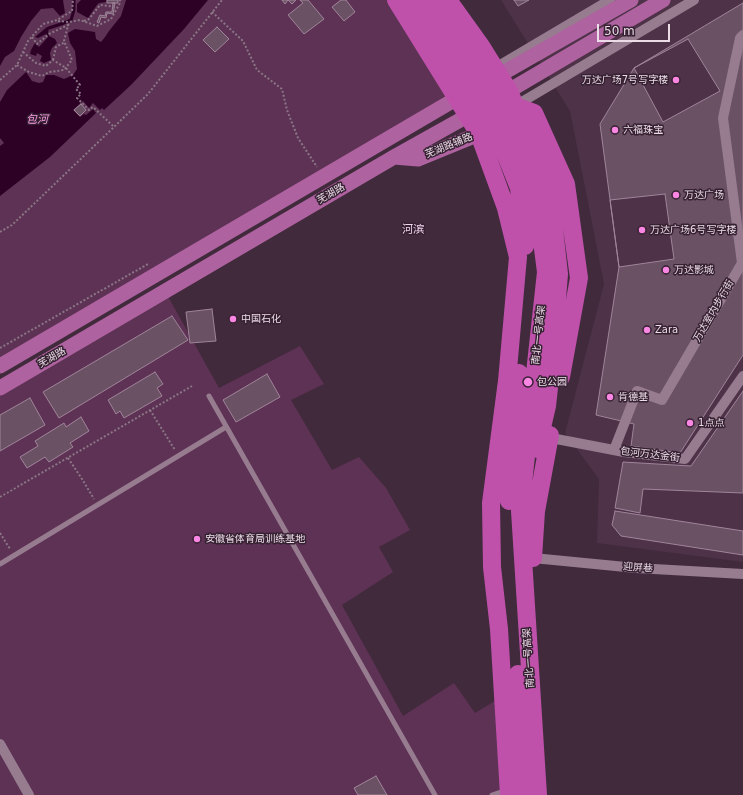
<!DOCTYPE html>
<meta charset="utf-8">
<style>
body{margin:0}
#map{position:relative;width:743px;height:795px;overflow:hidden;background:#412a3c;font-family:"DejaVu Sans",sans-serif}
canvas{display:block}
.scale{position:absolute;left:597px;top:24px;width:73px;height:18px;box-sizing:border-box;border:2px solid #ebdce7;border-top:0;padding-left:5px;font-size:12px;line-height:14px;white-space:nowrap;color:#ebdce7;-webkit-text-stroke:3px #362132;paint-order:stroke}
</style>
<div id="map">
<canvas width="743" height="795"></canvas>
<div class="scale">50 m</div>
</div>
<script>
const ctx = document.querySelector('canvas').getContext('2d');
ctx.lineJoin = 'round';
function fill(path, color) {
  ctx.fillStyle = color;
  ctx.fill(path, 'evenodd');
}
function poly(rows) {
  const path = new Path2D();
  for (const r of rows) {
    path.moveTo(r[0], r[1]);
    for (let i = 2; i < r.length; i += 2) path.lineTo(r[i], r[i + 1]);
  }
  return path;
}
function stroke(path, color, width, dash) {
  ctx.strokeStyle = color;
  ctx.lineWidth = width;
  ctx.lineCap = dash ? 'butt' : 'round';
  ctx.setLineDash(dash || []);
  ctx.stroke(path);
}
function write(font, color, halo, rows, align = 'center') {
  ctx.font = font + ' "DejaVu Sans","Noto Sans SC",sans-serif';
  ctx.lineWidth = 3;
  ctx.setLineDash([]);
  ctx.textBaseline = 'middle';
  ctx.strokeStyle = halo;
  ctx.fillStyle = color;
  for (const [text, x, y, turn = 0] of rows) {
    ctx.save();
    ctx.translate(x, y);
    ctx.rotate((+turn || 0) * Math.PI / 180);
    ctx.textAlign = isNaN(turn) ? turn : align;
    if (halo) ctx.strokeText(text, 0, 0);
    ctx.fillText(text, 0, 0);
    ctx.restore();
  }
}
const built = poly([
 [501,0,743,0,743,562,597,543,599,479,565,433,604,284,570,111]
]);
const green = poly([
 [0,0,396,0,457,98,0,366],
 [165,291,219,388,300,346,324,384,291,400,332,470,359,457,386,488,410,530,379,547,393,572,342,605,403,716,454,683,475,713,503,696,509,795,0,795,0,388]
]);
const water = poly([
 [0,0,63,0,65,13,60,16,53,8,41,9,31,21,21,37,14,51,5,57,0,66],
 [81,0,107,0,107,1,106,2,99,3,97,5,88,18,77,12,77,4],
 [126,0,208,0,184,29,131,85,104,110,102,108,100,110,93,103,89,108,83,101,73,110,80,117,84,114,86,115,93,109,96,113,50,157,0,196,0,146,4,143,0,138,0,102,7,90,26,72,32,81,39,83,43,82,46,75,54,75,64,79,73,75,77,69,75,51,70,43,68,33,75,29,95,32,96,39,101,42,105,37,109,31,121,16],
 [47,27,49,28,48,33,49,36,55,39,57,43,52,48,50,53,51,60,44,63,40,61,42,56,37,53,36,56,30,54,31,50,35,43,39,47,48,37,46,34,38,38,35,37]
]);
const stream = poly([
 [49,28,61,24,71,20,74,10,74,0]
]);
const building = poly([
 [107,0,118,0,118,3,107,3,107,0],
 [282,0,296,0,292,4,288,0,285,4,282,0],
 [300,0,308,0,324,19,304,34,288,15,303,3,300,0],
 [341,0,346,0,355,12,344,21,332,7,341,0],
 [514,0,529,0,518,6,514,0],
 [113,3,115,3,113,14,107,13,106,18,101,17,99,23,97,22,100,15,105,16,106,12,112,12,113,3],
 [743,3,743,355,680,453,631,446,634,424,596,415,619,267,600,124,634,68,743,3],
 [217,27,229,39,215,52,203,40,217,27],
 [688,39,720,91,663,122,634,68,688,39],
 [81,104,86,110,80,116,74,110,81,104],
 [665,194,674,259,619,267,610,200,665,194],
 [212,309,216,341,190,343,186,312,212,309],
 [172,316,188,340,59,418,43,392,172,316],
 [155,372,163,384,157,388,162,396,124,418,120,411,116,414,108,400,155,372],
 [267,374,280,397,236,422,223,400,267,374],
 [743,391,743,493,643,489,640,513,615,508,623,462,691,466,743,391],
 [30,398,45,425,0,451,0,415,30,398],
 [81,417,89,431,70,443,73,447,49,462,45,457,27,468,20,457,38,446,35,441,64,423,66,427,81,417],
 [615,511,743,531,743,555,621,536,612,525,615,511],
 [376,776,387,795,358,795,354,788,376,776]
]);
const path = poly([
 [212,12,243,41,257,70,282,89,287,110,298,138,317,167],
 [58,21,69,22,80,20,97,26,111,19,120,3,120,0],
 [84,21,89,19,100,5,117,7],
 [32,37,37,44,49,34,68,25],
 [23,52,36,63,46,66,53,60,66,68,80,85,76,89,81,94,77,98,89,110,93,107,114,127],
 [53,60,56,47,65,42],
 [17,65,29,72,42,76,49,72,64,70,72,60,64,41,69,22],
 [0,80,17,65,28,41,43,24,57,20,72,11,73,0],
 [0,232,12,225,114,127,148,94,222,0],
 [0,348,148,264],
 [150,410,175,450],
 [68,458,82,479,94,499],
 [0,497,192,386],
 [0,533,10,549]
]);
const lane = poly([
 [209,396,435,795],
 [0,564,226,427],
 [492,795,501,792]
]);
const street = poly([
 [495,68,610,0],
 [515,106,694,0],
 [546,437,624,452,685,459,743,376],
 [614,450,637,391,662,400,742,263,723,118,740,38,743,35],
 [533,558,636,568,743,574],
 [0,744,29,795]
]);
const primary = poly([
 [489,81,631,0],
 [500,96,663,0],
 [394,157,418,159,479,134],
 [0,366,466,93],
 [0,388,394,157,478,110]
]);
const highway = poly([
 [396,0,479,134,506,208,518,257,507,381,491,503,492,567,499,629,509,795],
 [412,0,437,35,499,138,519,188,525,246],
 [428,0,465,50,505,116,535,186,546,272,520,511,538,795],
 [448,0,481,46,509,91,550,192,559,274,552,360,547,406,540,436,538,449],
 [515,106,534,113,566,184,579,278,561,377],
 [509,501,519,373],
 [533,558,536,511,550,435],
 [518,674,524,795]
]);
const markers = [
 [676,80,4,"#fb86e4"],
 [615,130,4,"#fb86e4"],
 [676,195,4,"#fb86e4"],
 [642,230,4,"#fb86e4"],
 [666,270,4,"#fb86e4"],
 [233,319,4,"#fb86e4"],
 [647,330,4,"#fb86e4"],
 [528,382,5,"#fb86e4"],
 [610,397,4,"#fb86e4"],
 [690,423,4,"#fb86e4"],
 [197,539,4,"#fb86e4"]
];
const poiNames = [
 ["万达广场7号写字楼",668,80,"right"],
 ["六福珠宝",623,130],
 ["万达广场",684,195],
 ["万达广场6号写字楼",650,230],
 ["万达影城",674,270],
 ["中国石化",241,319],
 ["Zara",655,330],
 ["包公园",537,382],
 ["肯德基",618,397],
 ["1点点",698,423],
 ["安徽省体育局训练基地",205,539]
];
const streetNames = [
 ["芜湖路辅路",449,146,-22],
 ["芜湖路",331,194,-30],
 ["万达室内步行街",714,311,-60],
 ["南北一号高架",539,335,-84],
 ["芜湖路",52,358,-30],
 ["包河万达金街",650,455,7],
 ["迎屏巷",638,568,4],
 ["南北一号高架",529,658,-94]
];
const waterNames = [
 ["包河",37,120]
];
const neighbourhoodNames = [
 ["河滨",413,230]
];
fill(built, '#4e3248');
fill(green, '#5e3255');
fill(water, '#2d0026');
stroke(stream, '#2d0026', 3);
fill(building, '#6a5164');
stroke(building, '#a0859a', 1);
stroke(path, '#8a7685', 2, [2, 2]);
stroke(lane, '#977c90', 5);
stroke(street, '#977c90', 10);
stroke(primary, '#af62a0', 15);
stroke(highway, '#bf51ab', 18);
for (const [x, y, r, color] of markers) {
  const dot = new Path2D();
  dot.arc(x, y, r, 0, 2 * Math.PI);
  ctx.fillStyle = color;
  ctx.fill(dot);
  stroke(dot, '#362132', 1.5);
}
write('10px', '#ebdce7', '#362132', poiNames, 'left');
write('10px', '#ebdce7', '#362132', streetNames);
write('italic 11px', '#fe9ee9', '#362132', waterNames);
write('11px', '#f4d7ed', '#362132', neighbourhoodNames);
</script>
